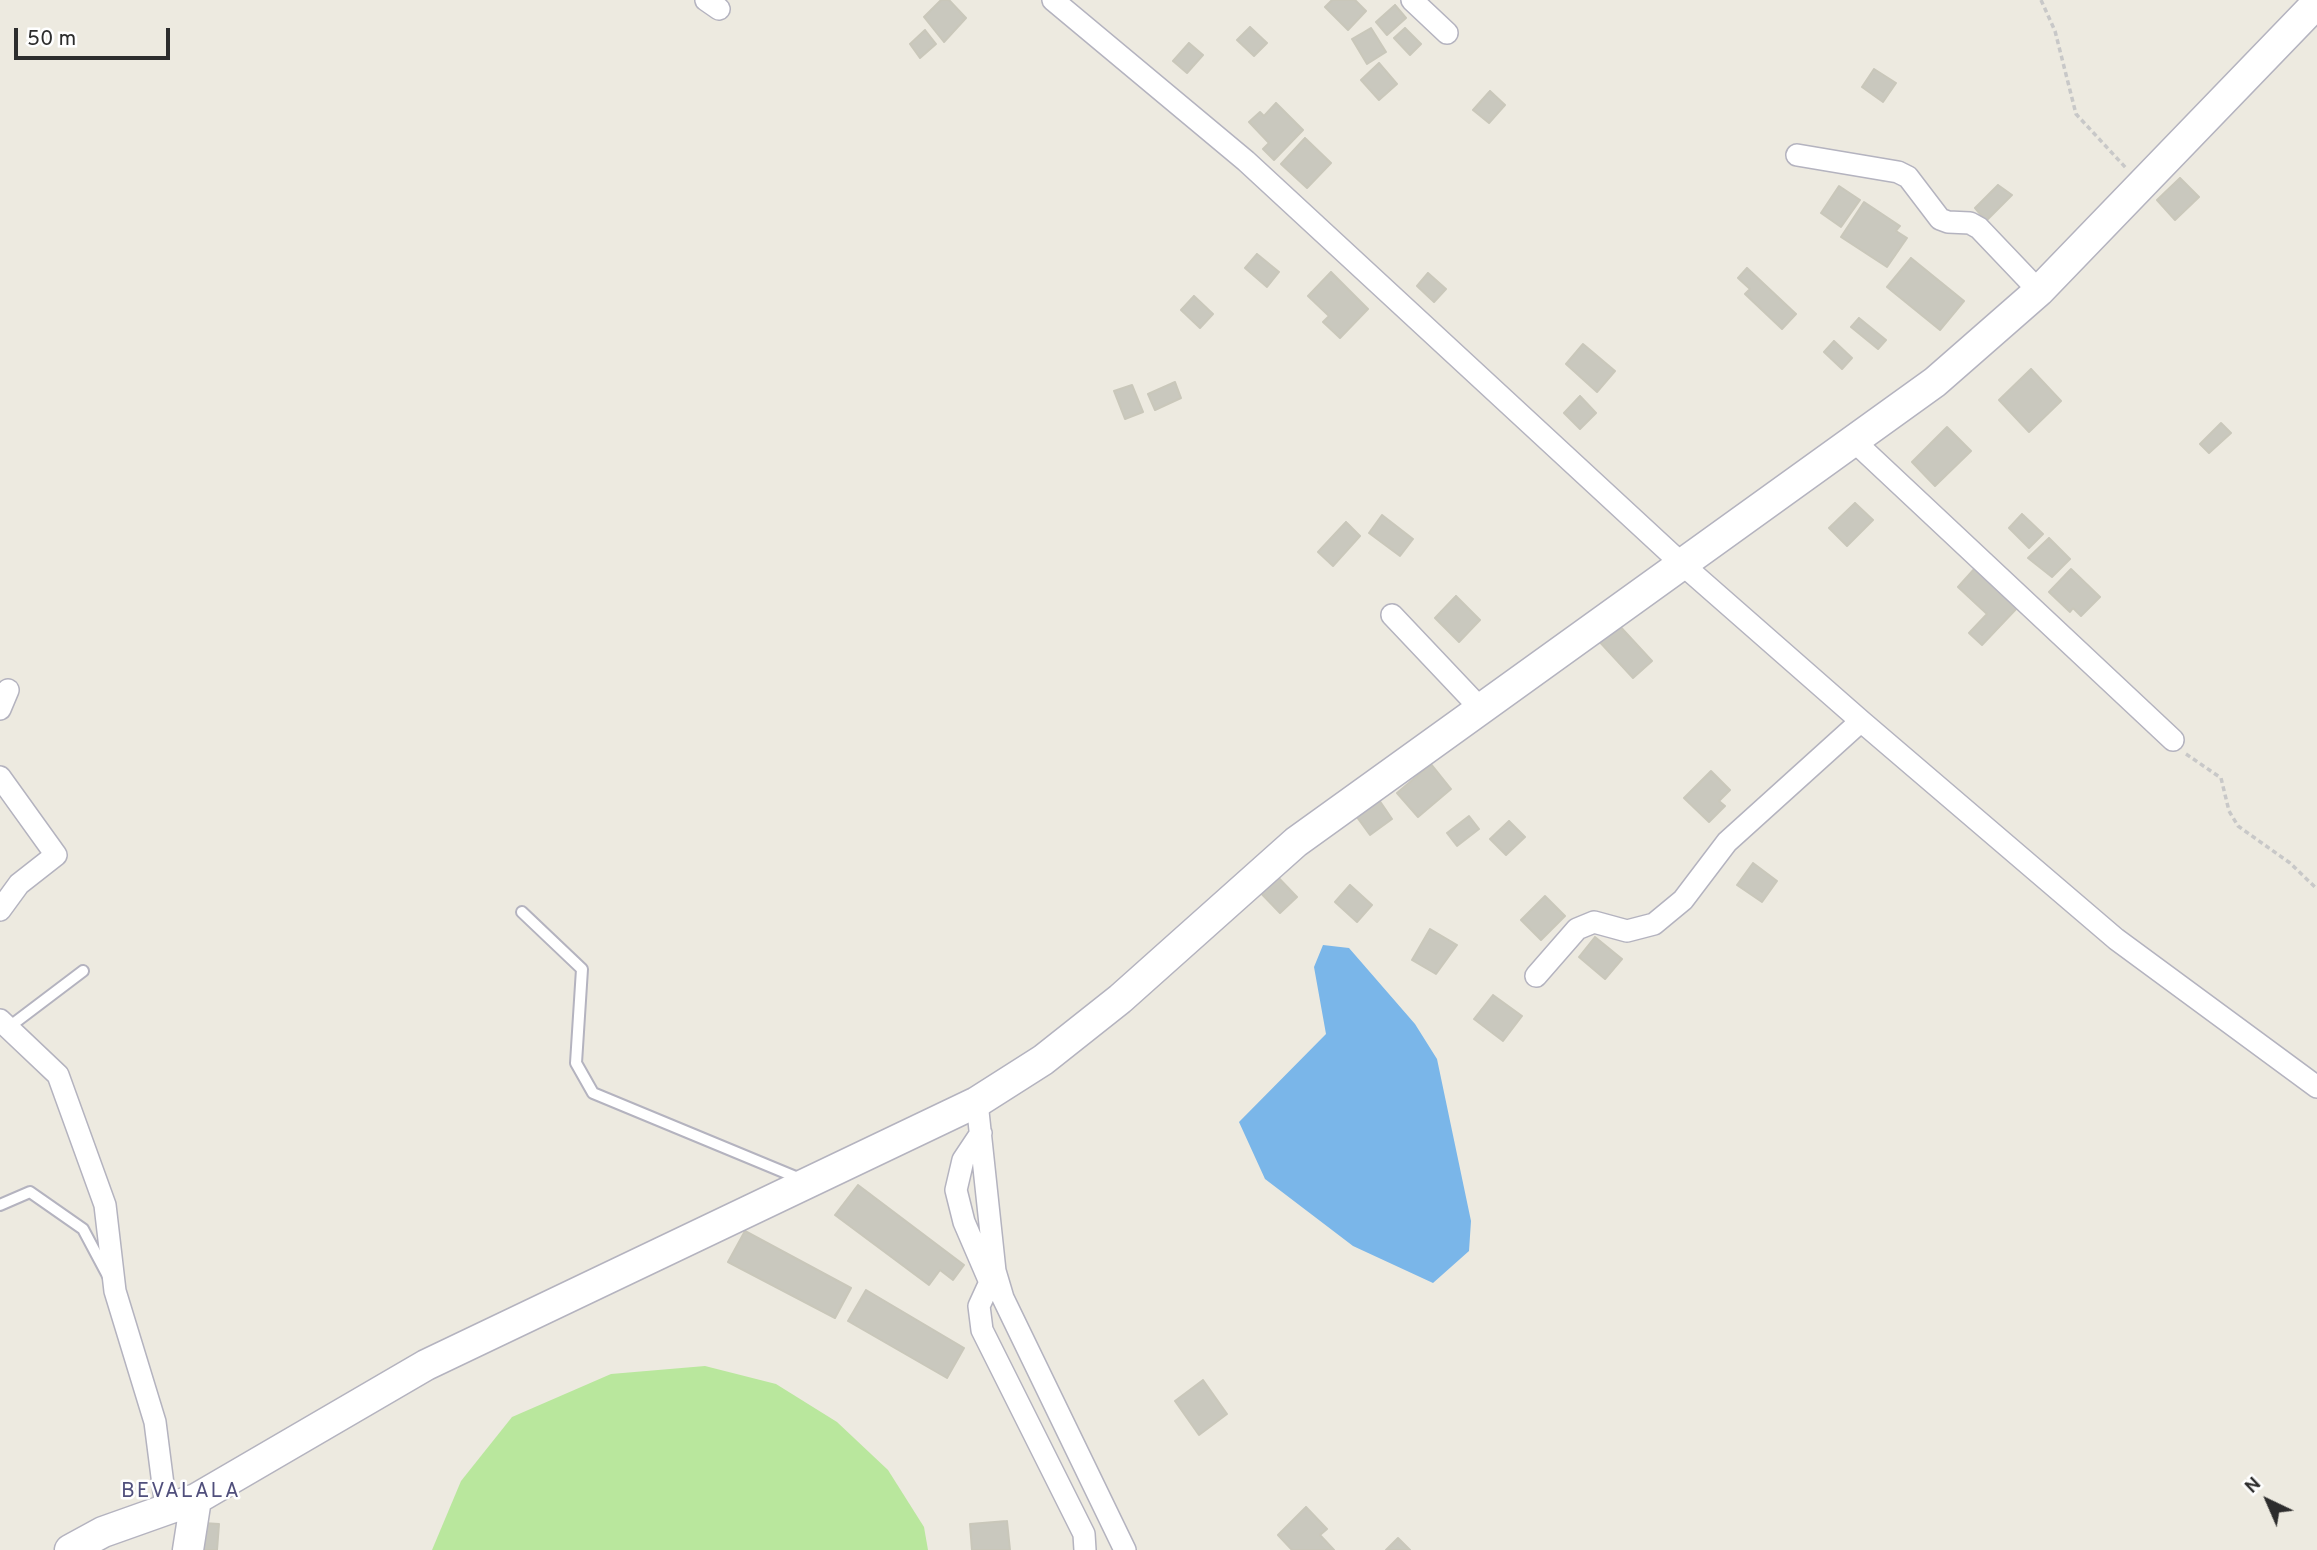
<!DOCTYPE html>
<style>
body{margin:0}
#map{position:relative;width:2317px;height:1550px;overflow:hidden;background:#edeae0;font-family:Overpass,sans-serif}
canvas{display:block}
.north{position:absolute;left:2233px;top:1466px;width:70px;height:70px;-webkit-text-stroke:5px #fff;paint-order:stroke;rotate:316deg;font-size:19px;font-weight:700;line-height:28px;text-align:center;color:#2d2d2d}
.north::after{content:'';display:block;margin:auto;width:24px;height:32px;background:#2d2d2d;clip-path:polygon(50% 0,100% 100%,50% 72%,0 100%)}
.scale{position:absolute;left:14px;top:28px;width:156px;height:32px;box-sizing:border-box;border:4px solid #2d2d2d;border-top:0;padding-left:9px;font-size:21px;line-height:24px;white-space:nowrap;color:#2d2d2d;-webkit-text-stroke:5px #fff;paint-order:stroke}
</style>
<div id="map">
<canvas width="2317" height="1550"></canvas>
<div class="north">N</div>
<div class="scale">50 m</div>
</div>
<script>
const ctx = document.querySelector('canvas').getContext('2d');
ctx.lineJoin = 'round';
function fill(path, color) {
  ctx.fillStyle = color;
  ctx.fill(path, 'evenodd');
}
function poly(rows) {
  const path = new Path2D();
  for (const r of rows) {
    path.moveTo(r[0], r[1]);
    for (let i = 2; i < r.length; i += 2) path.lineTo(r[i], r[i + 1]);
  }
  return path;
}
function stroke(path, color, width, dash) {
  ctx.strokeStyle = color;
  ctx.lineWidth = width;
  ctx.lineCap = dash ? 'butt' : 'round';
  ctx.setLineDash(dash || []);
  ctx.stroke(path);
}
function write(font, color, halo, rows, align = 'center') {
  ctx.font = font + ' Overpass,sans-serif';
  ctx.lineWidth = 5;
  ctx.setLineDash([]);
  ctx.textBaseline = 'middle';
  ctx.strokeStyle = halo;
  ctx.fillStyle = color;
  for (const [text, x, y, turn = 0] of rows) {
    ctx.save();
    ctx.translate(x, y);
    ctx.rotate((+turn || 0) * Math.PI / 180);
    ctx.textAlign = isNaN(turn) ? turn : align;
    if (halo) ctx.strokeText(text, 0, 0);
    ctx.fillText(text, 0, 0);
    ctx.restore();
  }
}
const pitch = poly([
 [705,1366,776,1384,837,1422,888,1470,924,1527,928,1550,432,1550,461,1481,512,1417,611,1374]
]);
const water = poly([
 [1323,945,1349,948,1415,1024,1437,1059,1471,1221,1469,1251,1433,1283,1353,1246,1265,1179,1239,1122,1326,1034,1314,967]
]);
const building = poly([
 [941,0,949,0,966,18,944,42,924,17,941,0],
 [1332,0,1355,0,1366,11,1348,30,1325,7,1332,0],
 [1395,5,1406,18,1387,35,1376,22,1395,5],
 [1250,27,1267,43,1254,56,1237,40,1250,27],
 [1371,28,1386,52,1367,64,1352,39,1371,28],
 [1405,28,1421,44,1410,55,1394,38,1405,28],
 [925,30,936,44,920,58,910,44,925,30],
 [1189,43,1203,55,1187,73,1173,61,1189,43],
 [1379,63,1397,84,1379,100,1361,80,1379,63],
 [1874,69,1896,83,1883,102,1862,87,1874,69],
 [1490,91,1505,105,1489,123,1473,110,1490,91],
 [1276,103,1303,130,1274,160,1263,149,1269,143,1249,122,1260,112,1264,116,1276,103],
 [1305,138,1331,163,1307,188,1281,164,1305,138],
 [2180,178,2199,197,2175,220,2157,200,2180,178],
 [1998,185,2012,195,1986,221,1975,208,1998,185],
 [1839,186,1860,200,1841,227,1821,213,1839,186],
 [1864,202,1900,226,1896,231,1907,238,1887,267,1841,237,1864,202],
 [1257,254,1279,272,1267,287,1245,268,1257,254],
 [1911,258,1964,301,1940,330,1887,287,1911,258],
 [1747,268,1796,314,1782,329,1745,294,1750,289,1738,278,1747,268],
 [1331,272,1368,309,1340,338,1323,322,1329,316,1308,296,1331,272],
 [1428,273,1446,289,1434,302,1417,286,1428,273],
 [1194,296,1213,314,1200,328,1181,310,1194,296],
 [1859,318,1886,340,1878,349,1851,327,1859,318],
 [1834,341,1852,358,1842,369,1824,352,1834,341],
 [1583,344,1615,371,1597,392,1566,364,1583,344],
 [2031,369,2061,401,2029,432,1999,400,2031,369],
 [1175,382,1181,398,1155,410,1148,394,1175,382],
 [1132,385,1143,412,1125,419,1114,391,1132,385],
 [1580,396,1596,413,1580,429,1564,413,1580,396],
 [2221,423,2231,433,2209,453,2200,444,2221,423],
 [1947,427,1971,451,1935,486,1912,462,1947,427],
 [1855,503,1873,520,1847,546,1829,528,1855,503],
 [2022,514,2043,534,2029,548,2009,528,2022,514],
 [1382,515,1413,539,1400,556,1369,533,1382,515],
 [1346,522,1360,536,1333,566,1318,552,1346,522],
 [2049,538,2070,559,2052,577,2028,558,2049,538],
 [1976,567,2018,607,1982,645,1969,633,1987,614,1958,587,1976,567],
 [2071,569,2100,597,2081,616,2073,608,2070,612,2049,592,2071,569],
 [1456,596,1480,620,1459,642,1435,618,1456,596],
 [1616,622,1652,661,1633,678,1597,639,1616,622],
 [1431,764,1451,789,1418,817,1397,793,1431,764],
 [1711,771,1730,790,1719,801,1725,806,1709,822,1684,798,1711,771],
 [1377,797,1392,819,1370,835,1354,813,1377,797],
 [1469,816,1479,829,1457,846,1447,833,1469,816],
 [1509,821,1525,837,1506,855,1490,839,1509,821],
 [1753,863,1777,881,1762,902,1737,885,1753,863],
 [1272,871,1297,897,1280,913,1255,887,1272,871],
 [1350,885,1372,905,1357,922,1335,902,1350,885],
 [1545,896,1565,916,1541,940,1521,920,1545,896],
 [1430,929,1457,945,1436,974,1412,960,1430,929],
 [1595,937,1622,959,1605,979,1579,957,1595,937],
 [1493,995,1522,1016,1503,1041,1474,1019,1493,995],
 [858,1185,964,1265,953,1280,940,1270,929,1285,835,1215,858,1185],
 [745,1231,851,1288,835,1318,728,1262,745,1231],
 [866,1290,964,1348,947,1378,848,1321,866,1290],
 [1203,1380,1227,1414,1199,1435,1175,1401,1203,1380],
 [1306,1507,1327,1529,1320,1535,1334,1550,1292,1550,1278,1535,1306,1507],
 [1007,1521,1010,1550,972,1550,970,1524,1007,1521],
 [203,1523,219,1524,217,1550,202,1550,203,1523],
 [1398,1538,1410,1550,1386,1550,1398,1538]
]);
const path = poly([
 [2041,0,2055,31,2076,114,2126,168],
 [2186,754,2221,778,2229,811,2238,826,2290,863,2317,889]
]);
const lane = poly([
 [522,912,582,969,576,1063,593,1093,803,1180],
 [9,1027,83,971],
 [0,1205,30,1192,83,1229,108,1276]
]);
const street = poly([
 [706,0,719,9],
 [1053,0,1246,161,1682,564,1861,721,2116,939,2317,1087],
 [1412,0,1447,33],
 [1797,155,1898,172,1908,177,1940,219,1948,222,1970,223,1979,228,2039,291],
 [1855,442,2173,740],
 [1392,615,1480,708],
 [0,709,8,690],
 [0,777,56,855,19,884,0,910],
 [1536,976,1577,929,1594,922,1627,931,1654,924,1683,900,1727,842,1861,721],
 [0,1020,58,1075,105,1205,115,1291,155,1422,166,1508],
 [977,1102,995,1271,1003,1298,1125,1550],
 [981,1133,963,1160,956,1190,964,1222,989,1280],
 [995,1271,979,1306,982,1330,1084,1534,1085,1550]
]);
const secondary = poly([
 [70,1550,103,1532,196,1499,426,1365,977,1102,1043,1060,1120,999,1296,842,1935,382,2039,291,2317,3],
 [188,1550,196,1499]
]);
const neighbourhoodNames = [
 ["BEVALALA",181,1493]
];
fill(pitch, '#b9e79d');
fill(water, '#7ab6e9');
fill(building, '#c9c8be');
stroke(building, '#c9c7ba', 2);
stroke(lane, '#b4b3bf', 14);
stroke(street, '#b4b3bf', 24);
stroke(secondary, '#b4b3bf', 33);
stroke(path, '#c8c8c8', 3.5, [5, 3.5]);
stroke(lane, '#fff', 10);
stroke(street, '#fff', 21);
stroke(secondary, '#fff', 30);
ctx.letterSpacing = '2px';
write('21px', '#504f7c', '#fff', neighbourhoodNames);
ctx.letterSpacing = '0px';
</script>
